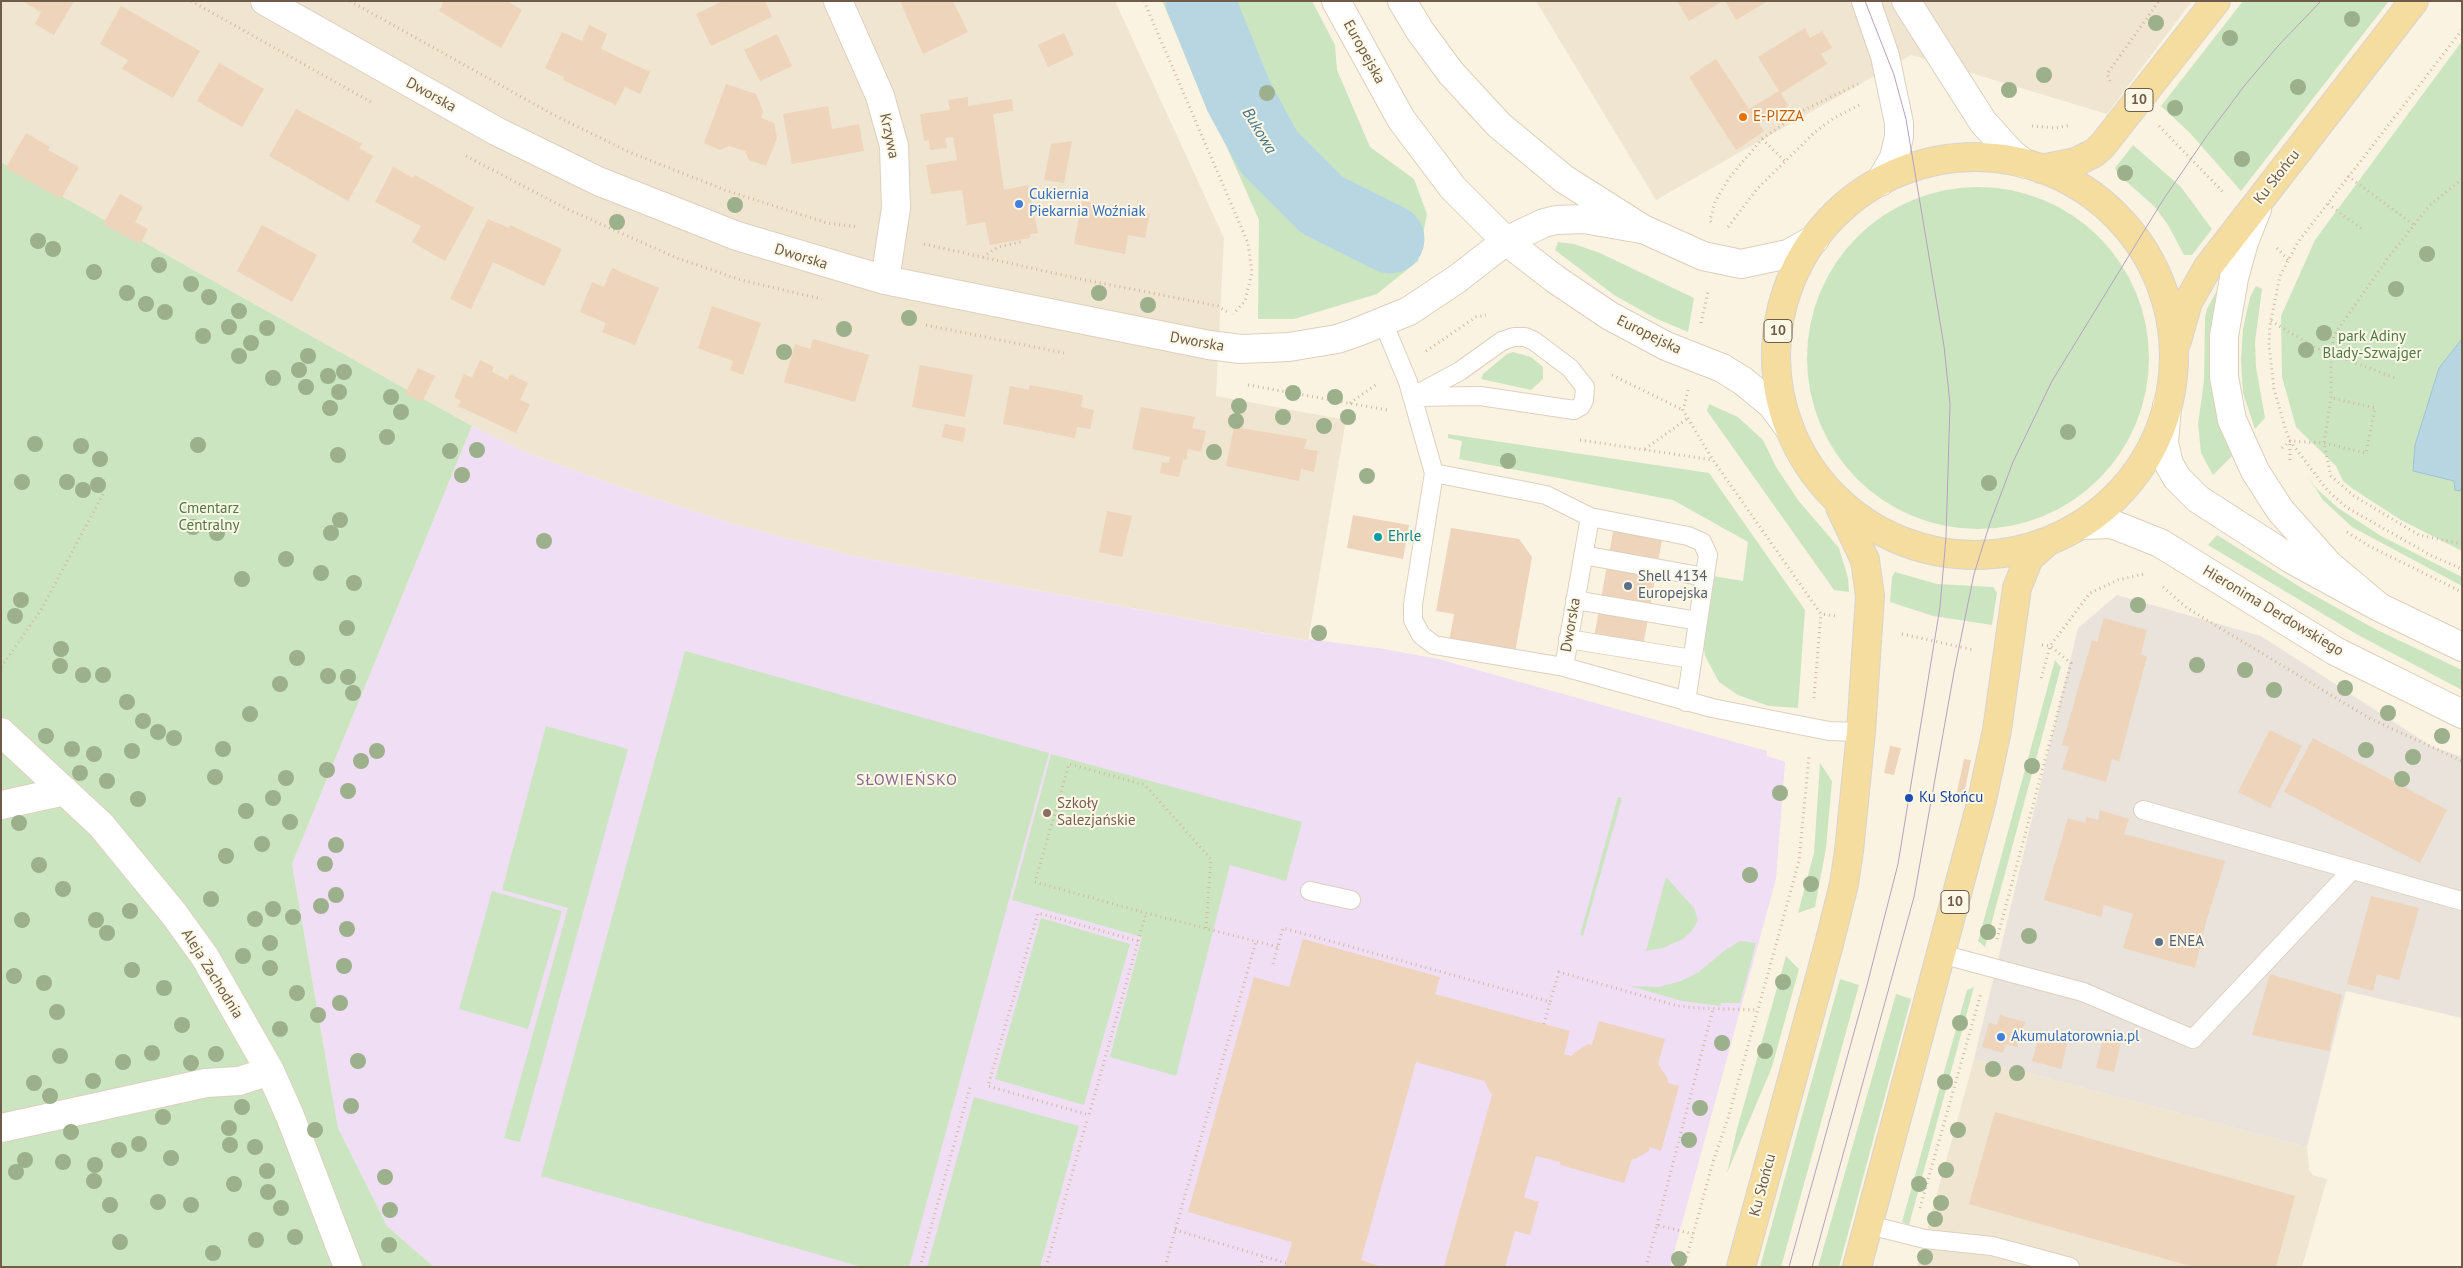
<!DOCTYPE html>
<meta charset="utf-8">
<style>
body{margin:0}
#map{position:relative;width:2463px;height:1268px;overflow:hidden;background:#faf3e1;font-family:"PT Sans",sans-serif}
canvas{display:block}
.frame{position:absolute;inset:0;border:2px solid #6e5b4a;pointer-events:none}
</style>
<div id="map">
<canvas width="2463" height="1268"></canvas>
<div class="frame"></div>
</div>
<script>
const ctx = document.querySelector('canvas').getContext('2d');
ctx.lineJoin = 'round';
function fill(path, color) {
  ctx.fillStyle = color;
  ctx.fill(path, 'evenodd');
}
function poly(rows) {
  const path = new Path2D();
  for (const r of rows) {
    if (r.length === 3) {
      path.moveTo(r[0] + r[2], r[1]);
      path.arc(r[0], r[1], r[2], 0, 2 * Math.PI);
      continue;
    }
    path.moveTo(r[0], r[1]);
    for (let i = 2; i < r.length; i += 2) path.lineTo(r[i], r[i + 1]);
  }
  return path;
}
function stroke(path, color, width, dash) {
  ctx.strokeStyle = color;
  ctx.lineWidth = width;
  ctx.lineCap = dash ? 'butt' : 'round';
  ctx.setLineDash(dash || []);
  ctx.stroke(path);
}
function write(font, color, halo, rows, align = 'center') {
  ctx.font = font + ' "PT Sans",sans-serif';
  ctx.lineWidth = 4;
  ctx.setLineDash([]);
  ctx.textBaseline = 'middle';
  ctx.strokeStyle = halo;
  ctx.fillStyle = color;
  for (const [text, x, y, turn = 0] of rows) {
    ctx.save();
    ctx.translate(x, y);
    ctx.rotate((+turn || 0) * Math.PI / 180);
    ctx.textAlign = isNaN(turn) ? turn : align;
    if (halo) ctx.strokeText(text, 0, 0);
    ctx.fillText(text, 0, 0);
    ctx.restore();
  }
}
const residential = poly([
 [1,1,1115,1,1224,238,1216,396,1346,420,1308,641,853,556,737,525,623,488,530,454,472,426,1,162],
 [1536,1,2192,1,2107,114,1911,55,1656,200],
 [1974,1059,2307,1147,2309,1170,2313,1175,2327,1179,2302,1267,1917,1267]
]);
const industrial = poly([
 [2117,595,2261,636,2431,746,2462,757,2462,1018,2346,991,2307,1147,1974,1059,2078,628]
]);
const education = poly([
 [472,426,530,454,623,488,737,525,853,556,1307,641,1308,639,1384,649,1438,659,1767,751,1767,756,1785,762,1776,879,1670,1267,434,1267,387,1226,338,1128,292,864]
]);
const green = poly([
 [1162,1,1312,1,1335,45,1337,70,1370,147,1414,179,1427,214,1418,261,1377,294,1294,319,1258,319,1259,220],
 [2243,1,2389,1,2241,191,2190,133,2161,106],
 [2462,41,2462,551,2401,520,2353,489,2343,481,2336,466,2296,427,2282,377,2281,316,2315,240],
 [2133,145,2181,187,2212,229,2192,255,2184,255,2168,225,2155,207,2118,174,2115,168],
 [1,162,472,426,292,864,338,1128,387,1226,434,1267,1,1267],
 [1978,358,171],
 [1558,242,1574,244,1600,253,1694,298,1688,332,1655,318,1614,295,1555,250],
 [2222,281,2234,454,2213,475,2201,453,2198,424,2204,381,2205,318,2207,309],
 [2256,286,2262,289,2255,342,2256,367,2265,418,2255,429,2243,393,2241,360,2243,329,2250,297],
 [1513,352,1531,357,1543,367,1543,379,1531,390,1481,379,1483,374,1507,354],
 [1709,404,1738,417,1763,440,1776,467,1798,500,1839,548,1848,578,1849,592,1834,590,1707,411],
 [1448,434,1709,473,1805,610,1798,708,1769,706,1738,695,1719,682,1705,656,1703,642,1713,576,1743,581,1748,542,1673,500,1459,459,1462,441,1448,438],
 [2307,475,2316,488,2338,508,2381,536,2462,577,2462,586,2352,527,2323,500],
 [2217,535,2305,590,2373,628,2462,670,2462,690,2358,635,2208,545],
 [1895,572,1937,584,1993,587,1997,593,1992,625,1933,616,1890,602,1892,577],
 [685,651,1049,753,909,1267,862,1267,541,1176],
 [2055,660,2061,667,1985,947,1978,941],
 [546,726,628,749,520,1142,504,1138,568,908,502,890],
 [1051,754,1302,822,1286,881,1230,865,1176,1076,1110,1057,1142,937,1012,900],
 [1820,763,1832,781,1826,848,1815,907,1798,913,1814,853],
 [1618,797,1622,798,1583,936,1580,935],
 [1666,877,1694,908,1698,920,1692,931,1683,939,1663,948,1646,951],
 [492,891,562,911,528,1029,459,1009],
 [1041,918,1130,944,1084,1105,995,1079],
 [1740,941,1756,943,1740,1003,1721,1003,1720,1006,1682,1001,1630,986,1659,987,1681,981,1699,972,1724,951],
 [1786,956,1799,969,1772,1067,1727,1173,1737,1129],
 [1840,979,1859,985,1781,1267,1760,1267],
 [1974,987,1909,1225,1902,1222,1967,990],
 [1896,994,1911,999,1839,1267,1818,1267],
 [974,1097,1079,1126,1040,1267,927,1267]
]);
const water = poly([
 [2462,339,2462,486,2460,491,2455,490,2454,481,2413,471,2415,445,2439,368,2462,339]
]);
const river = poly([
 [1200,1,1239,97,1269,152,1322,205,1390,239]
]);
const building = poly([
 [22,1,74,1,54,35,35,24,41,12],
 [444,1,507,1,522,10,501,48,439,11],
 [723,1,765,1,772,17,711,46,696,14],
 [900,1,953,1,968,32,923,54],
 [1677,1,1723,1,1689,21],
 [1725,1,1768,1,1736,20],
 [121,6,200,51,173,98,122,69,128,60,100,44],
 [589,25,607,34,601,49,650,72,640,94,625,87,616,105,563,80,564,77,545,68,562,32,582,41],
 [1805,28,1810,38,1822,31,1832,48,1821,54,1827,64,1781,93,1788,106,1759,124,1764,131,1736,150,1689,77,1716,59,1749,109,1779,91,1758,57],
 [1064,33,1074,55,1048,67,1038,45],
 [777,34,792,66,760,81,744,50],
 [219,63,264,89,242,127,197,101],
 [726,84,756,94,763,111,761,118,774,123,777,138,766,166,749,160,745,151,729,146,720,150,704,143],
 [968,97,968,106,1012,99,1013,111,993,114,1004,190,1028,185,1038,233,1030,234,1030,238,990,245,985,222,967,225,962,190,931,194,926,165,957,160,953,137,945,138,947,148,930,150,929,140,924,141,920,114,950,110,948,100],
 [828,106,832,129,859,124,864,151,792,164,783,114],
 [296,109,362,144,359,148,373,156,348,201,269,156],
 [26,133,50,147,48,150,79,167,61,199,6,168],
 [1072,141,1064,183,1044,180,1051,144],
 [393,167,413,178,415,175,474,208,445,261,412,242,421,226,375,202],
 [120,194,143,207,135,222,148,229,140,244,103,224],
 [1082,201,1150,214,1145,238,1128,235,1125,254,1074,244],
 [488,219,509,228,510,225,562,249,544,286,493,262,471,309,450,299],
 [262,225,317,255,292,302,237,271],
 [612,268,659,288,635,345,602,332,606,323,580,312,592,282,604,287],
 [712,306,761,323,743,375,730,370,733,361,698,348],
 [813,339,869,355,855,402,784,382,795,344,810,349],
 [480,360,494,367,492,372,508,380,510,374,528,383,520,400,530,404,516,433,458,406,461,401,454,397,464,374,472,378],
 [920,365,973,375,965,417,912,407],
 [418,368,435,376,422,402,405,394],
 [1030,385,1083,395,1081,407,1094,410,1090,429,1077,427,1075,438,1003,424,1010,386,1029,390],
 [1141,407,1195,417,1192,428,1206,431,1201,452,1188,449,1186,460,1183,459,1179,477,1160,473,1162,462,1169,463,1170,457,1132,449],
 [945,424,966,428,963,442,941,437],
 [1234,427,1307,439,1304,449,1318,451,1314,472,1301,469,1299,481,1226,466],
 [1107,511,1132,516,1122,557,1099,552],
 [1353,515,1409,525,1403,559,1347,548],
 [1615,521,1664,529,1642,652,1593,643],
 [1451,528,1519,539,1532,557,1515,653,1449,642,1454,614,1436,611],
 [2104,618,2147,630,2141,654,2147,657,2119,761,2112,759,2106,782,2062,769,2069,747,2062,745,2092,640,2097,642],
 [2270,730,2302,746,2270,808,2238,792],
 [2313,738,2447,810,2420,863,2284,792],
 [1890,746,1901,748,1894,775,1884,773],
 [1964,759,1971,760,1964,794,1957,792],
 [2100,810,2129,819,2124,834,2225,861,2206,922,2195,968,2123,948,2133,914,2104,905,2101,917,2044,900,2068,818,2085,823,2087,817,2098,820],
 [2371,896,2419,908,2399,980,2377,974,2373,991,2347,984],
 [1303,939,1440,977,1435,994,1570,1031,1564,1054,1572,1056,1574,1053,1588,1044,1592,1045,1599,1021,1665,1039,1658,1064,1668,1079,1668,1083,1679,1086,1661,1151,1650,1147,1649,1151,1635,1159,1632,1159,1624,1183,1560,1165,1560,1162,1536,1156,1524,1197,1539,1202,1530,1235,1515,1231,1505,1267,1444,1267,1492,1095,1484,1081,1416,1062,1361,1260,1382,1267,1285,1267,1292,1242,1188,1212,1254,977,1289,987],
 [2270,974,2342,995,2329,1051,2252,1035],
 [2000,1015,2025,1022,2017,1047,2006,1044,2003,1053,1982,1047,1989,1023,1997,1025],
 [2105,1029,2123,1033,2114,1072,2096,1068],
 [2040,1033,2068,1040,2061,1069,2032,1061],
 [1995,1112,2295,1196,2276,1267,2194,1267,1969,1204]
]);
const path = poly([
 [191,1,371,102],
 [350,1,554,115,629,152,725,190,827,223,859,227],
 [1144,1,1248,243,1252,272,1245,301,1233,314],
 [2462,30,2298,242,2280,276,2270,325,2269,345,2274,389,2286,431,2290,441,2328,491,2346,507,2432,556,2462,569],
 [2110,81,2107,74,2159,1],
 [2032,126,2056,128,2071,125],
 [2159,126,2224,193],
 [1762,139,1785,161],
 [466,156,567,209,677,258,741,280,822,299],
 [2348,176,2414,225],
 [2462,179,2430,205,2388,258,2334,335,2331,353,2331,398,2324,443,2331,476,2354,496,2419,535,2462,544],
 [2328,204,2362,229],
 [1711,222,1710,220,1715,202,1729,178,1762,139,1802,111,1858,84],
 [1728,227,1757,189,1815,132,1834,118,1861,104],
 [924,244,1080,279,1218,306,1227,312],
 [2277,248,2288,260],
 [983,257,998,247,1021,242,1022,240],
 [2271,321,2316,348,2398,379],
 [1701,323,1708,292],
 [926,325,1064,353],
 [1426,351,1476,317,1486,315],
 [1612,375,1683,410],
 [1248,385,1387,410],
 [1688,390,1683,410,1713,460,1821,614,1835,616],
 [1350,403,1377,384],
 [1580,440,1713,460],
 [2282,448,2290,441,2324,443,2366,453,2375,408,2331,398],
 [1645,449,1688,418],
 [2290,460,2290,441],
 [2347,532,2369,546,2462,592],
 [2163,587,2187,608,2369,718,2462,761],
 [1902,634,1974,650],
 [2042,645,2050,646,2090,593,2118,580,2144,574],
 [1,667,41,610,103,494],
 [1814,698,1821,614],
 [1206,928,1211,859,1145,785,1069,764,1035,882,1146,913,1278,947],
 [1997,939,2071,663,2050,646,2041,679],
 [1138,941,1038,913,988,1086,1089,1115,1146,913],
 [1273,964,1283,928,1550,1002,1559,972,1678,1006,1696,1008,1758,1010],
 [1544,1024,1550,1002],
 [1920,1208,1981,993],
 [1657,1225,1713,1009],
 [1175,1230,1286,1263],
 [920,1267,970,1087],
 [1046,1267,1087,1120],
 [1165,1267,1256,941],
 [1260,1267,1263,1257],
 [1646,1267,1657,1225,1693,1234],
 [1684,1267,1713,1162,1728,1118,1799,861,1809,756]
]);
const service = poly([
 [1383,322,1408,382,1434,473,1546,495,1590,517,1564,667,1712,708,1829,731,1861,732],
 [1514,337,1525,337,1534,341,1570,368,1585,387,1584,400,1581,406,1574,410,1480,396,1412,397,1460,371,1502,341,1514,337],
 [1434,473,1413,604,1413,620,1421,635,1434,645,1564,667],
 [1590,517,1688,536,1702,542,1708,555,1686,702],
 [1583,555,1705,577],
 [1575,600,1698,621],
 [1568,639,1692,659],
 [2143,810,2462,901],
 [1310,891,1351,900],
 [1941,954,2083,992,2193,1039,2352,870],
 [1869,1225,1925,1239,1992,1246,2070,1267]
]);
const pedestrian = poly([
 [1,732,101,825,174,914,205,957,270,1071,290,1116,348,1267],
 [1,805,65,791],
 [1,1128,206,1083,239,1081,270,1071]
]);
const minor = poly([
 [265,1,496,131,598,181,737,236,885,280,1209,345,1241,349,1289,347,1337,339,1355,333,1409,311,1457,279,1506,241,1544,223,1556,220,1584,219,1641,229],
 [838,1,880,96,894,146,896,208,885,280]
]);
const tertiary = poly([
 [1866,1,1885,56,1899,123,1899,137,1894,158,1880,182],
 [1906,1,1983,122,2011,153,2025,164]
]);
const secondary = poly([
 [1336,1,1401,119,1453,188,1506,241,1555,279,1610,316,1666,346,1722,368,1743,381,1772,405,1790,429],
 [1402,1,1420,31,1451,73,1499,125,1564,179,1643,229,1703,256,1741,264,1788,254,1815,239],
 [2257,209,2244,242,2234,278,2224,336,2224,377,2232,420,2255,471,2280,510,2329,565,2379,607],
 [2167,406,2164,443,2169,464,2177,478,2198,499,2291,559,2379,607,2462,647],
 [2081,525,2112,524,2160,543,2335,651,2462,714]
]);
const primary = poly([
 [1975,356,199],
 [2041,169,2076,162,2094,153,2102,146,2216,1],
 [2177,341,2188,302,2208,267,2414,1],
 [1741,1267,1829,944,1844,884,1849,851,1861,732,1870,596,1865,560,1840,507],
 [1857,1267,1982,800,1997,730,2017,588,2029,558,2047,542]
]);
const tram = poly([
 [1789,1267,1866,989,1898,864,1940,607,1946,537,1950,404,1944,346,1906,119,1894,75,1865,1],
 [1812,1267,1914,897,1954,672,1974,574,1990,523,2013,462,2052,381,2163,200,2206,137,2245,85,2278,46,2321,1]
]);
const trees = [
 [2352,19],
 [2156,23],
 [2230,38],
 [2044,75],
 [2298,87],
 [2009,90],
 [1267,93],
 [2175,108],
 [2242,159],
 [2125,173],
 [735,205],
 [617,222],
 [38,241],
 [53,249],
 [2427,254],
 [159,265],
 [94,272],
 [191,284],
 [2396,289],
 [127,293],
 [1099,293],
 [209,297],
 [146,304],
 [1148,305],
 [239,311],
 [165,312],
 [909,318],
 [229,327],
 [267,328],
 [844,329],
 [2324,333],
 [203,336],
 [251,343],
 [2306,350],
 [784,352],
 [239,356],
 [308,356],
 [299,370],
 [344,372],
 [328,376],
 [273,378],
 [306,387],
 [339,392],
 [1293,393],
 [391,397],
 [1335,397],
 [1239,406],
 [330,408],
 [401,412],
 [1283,417],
 [1348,417],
 [1236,421],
 [1324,426],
 [2068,432],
 [387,437],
 [35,444],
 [198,445],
 [81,446],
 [477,450],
 [450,451],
 [1214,452],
 [338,455],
 [100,459],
 [1508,461],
 [462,475],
 [1367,476],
 [22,482],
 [67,482],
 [1989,483],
 [98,485],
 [83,490],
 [340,520],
 [193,527],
 [217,533],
 [331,533],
 [544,541],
 [286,559],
 [321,573],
 [242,579],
 [354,583],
 [21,600],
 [2138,605],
 [15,616],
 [347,628],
 [1319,633],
 [61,649],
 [297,658],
 [2197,665],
 [60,666],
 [2245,670],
 [83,675],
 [103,675],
 [328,676],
 [348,677],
 [280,684],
 [2345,688],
 [2274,690],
 [353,693],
 [127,702],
 [2388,713],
 [250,714],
 [143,721],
 [158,732],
 [46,736],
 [2442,736],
 [174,738],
 [72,749],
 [223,749],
 [2366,750],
 [132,751],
 [377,751],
 [94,754],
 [2413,757],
 [361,761],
 [2032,766],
 [327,770],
 [80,773],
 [215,777],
 [286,778],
 [2402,779],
 [107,781],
 [348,791],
 [1780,793],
 [273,798],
 [138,799],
 [246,811],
 [290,822],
 [19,823],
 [262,844],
 [336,845],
 [226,856],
 [325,864],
 [39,865],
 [1750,875],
 [1811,884],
 [63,889],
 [336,895],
 [211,899],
 [321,906],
 [273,909],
 [130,911],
 [293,917],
 [255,919],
 [22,920],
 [96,920],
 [347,929],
 [1988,932],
 [107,933],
 [2029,936],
 [270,943],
 [243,956],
 [344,966],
 [270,968],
 [132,970],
 [14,976],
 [1783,982],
 [44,983],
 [164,988],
 [297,993],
 [340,1003],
 [57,1012],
 [318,1015],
 [1960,1023],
 [182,1025],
 [280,1029],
 [1722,1043],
 [1765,1051],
 [152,1053],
 [216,1054],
 [60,1056],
 [358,1061],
 [123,1062],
 [191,1063],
 [1993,1069],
 [2017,1073],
 [93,1081],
 [1945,1082],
 [34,1083],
 [50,1096],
 [351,1106],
 [242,1107],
 [1700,1108],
 [163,1117],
 [229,1128],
 [315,1130],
 [1958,1130],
 [71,1132],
 [1689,1140],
 [139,1144],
 [230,1145],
 [255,1147],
 [119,1150],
 [171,1158],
 [25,1160],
 [63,1162],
 [95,1165],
 [1946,1170],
 [267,1171],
 [16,1172],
 [385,1177],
 [94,1181],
 [234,1184],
 [1919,1184],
 [268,1192],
 [158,1202],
 [1941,1203],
 [110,1205],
 [191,1205],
 [281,1208],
 [390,1210],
 [1935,1219],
 [295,1237],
 [256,1240],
 [120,1242],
 [389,1245],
 [213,1253],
 [1925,1257],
 [1679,1259]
];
const markers = [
 [1743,117,5,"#e8710a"],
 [1019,204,5,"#3f7fe0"],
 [1378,537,5,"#0f9aa8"],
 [1628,586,5,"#5c6f8a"],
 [1909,798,5,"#1a4fb4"],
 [1047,813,5,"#8d6e63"],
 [2159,942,5,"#5c6f8a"],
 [2001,1037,5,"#3f7fe0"]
];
const shields = [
 [2139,100,28],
 [1778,331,28],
 [1955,902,28]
];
const shieldNames = [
 ["10",2139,100],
 ["10",1778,331],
 ["10",1955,902]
];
const streetNames = [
 ["Europejska",1364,52,61],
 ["Dworska",431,95,29],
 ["Krzywa",889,136,78],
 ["Ku Słońcu",2277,177,-52],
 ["Dworska",801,257,17],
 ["Europejska",1649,335,26],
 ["Dworska",1197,342,10],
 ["Hieronima Derdowskiego",2273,611,31],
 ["Dworska",1571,625,-80],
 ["Aleja Zachodnia",212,974,58],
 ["Ku Słońcu",1763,1185,-75]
];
const foodNames = [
 ["E-PIZZA",1753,117]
];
const shopNames = [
 ["Cukiernia",1029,195],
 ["Piekarnia Woźniak",1029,212],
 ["Akumulatorownia.pl",2011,1037]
];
const parkNames = [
 ["park Adiny",2372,337],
 ["Blady-Szwajger",2372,354],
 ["Cmentarz",209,509],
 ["Centralny",209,526]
];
const cultureNames = [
 ["Ehrle",1388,537]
];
const serviceNames = [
 ["Shell 4134",1638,577],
 ["Europejska",1638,594],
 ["ENEA",2169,942]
];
const transitNames = [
 ["Ku Słońcu",1919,798]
];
const educationNames = [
 ["Szkoły",1057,804],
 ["Salezjańskie",1057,821]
];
const waterNames = [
 ["Bukowa",1259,131,59]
];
const neighbourhoodNames = [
 ["SŁOWIEŃSKO",907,780]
];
fill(residential, '#f0e5d0');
fill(industrial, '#e9e3dc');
fill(education, '#f0def5');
fill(green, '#cce5c1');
fill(water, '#b7d6e1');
stroke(water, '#9fc4d2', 1);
stroke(river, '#b7d6e1', 69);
fill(building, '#edd4bb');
stroke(service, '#ddd0be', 20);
stroke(pedestrian, '#ddd0be', 30);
stroke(minor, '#ddd0be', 30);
stroke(tertiary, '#ddd0be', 30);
stroke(secondary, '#decfb9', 30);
stroke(primary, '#d9d4d0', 30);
stroke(path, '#d1b89f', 3, [1, 4]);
stroke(service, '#fff', 18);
stroke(pedestrian, '#fff', 28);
stroke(minor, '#fff', 28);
stroke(tertiary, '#fff', 28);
stroke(secondary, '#fff', 28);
stroke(primary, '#f4dd9e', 28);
stroke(tram, '#b6a1c1', 1);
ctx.fillStyle = '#9cb08c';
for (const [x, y] of trees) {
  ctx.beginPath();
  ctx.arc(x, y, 8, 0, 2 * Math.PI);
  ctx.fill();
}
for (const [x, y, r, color] of markers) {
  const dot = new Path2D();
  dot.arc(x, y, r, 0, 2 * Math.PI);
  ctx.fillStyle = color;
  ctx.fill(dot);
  stroke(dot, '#fdf7e6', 2);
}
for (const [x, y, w] of shields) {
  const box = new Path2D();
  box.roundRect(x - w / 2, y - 11.5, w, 23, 4);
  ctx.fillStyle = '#fdf7e6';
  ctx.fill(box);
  stroke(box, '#6e5b4a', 1);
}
write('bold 14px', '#6e5b4a', null, shieldNames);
write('15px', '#6e5b4a', '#fdf7e6', streetNames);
write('15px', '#c56008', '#fdf7e6', foodNames, 'left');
write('15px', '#366cbe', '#fdf7e6', shopNames, 'left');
write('15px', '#507946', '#fdf7e6', parkNames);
write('15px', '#0d838f', '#fdf7e6', cultureNames, 'left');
write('15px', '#4e5e75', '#fdf7e6', serviceNames, 'left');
write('15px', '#164399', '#fdf7e6', transitNames, 'left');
write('15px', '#785e54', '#fdf7e6', educationNames, 'left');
write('italic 16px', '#4a7687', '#fdf7e6', waterNames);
ctx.letterSpacing = '1px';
write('16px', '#886691', '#fdf7e6', neighbourhoodNames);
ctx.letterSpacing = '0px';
</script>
